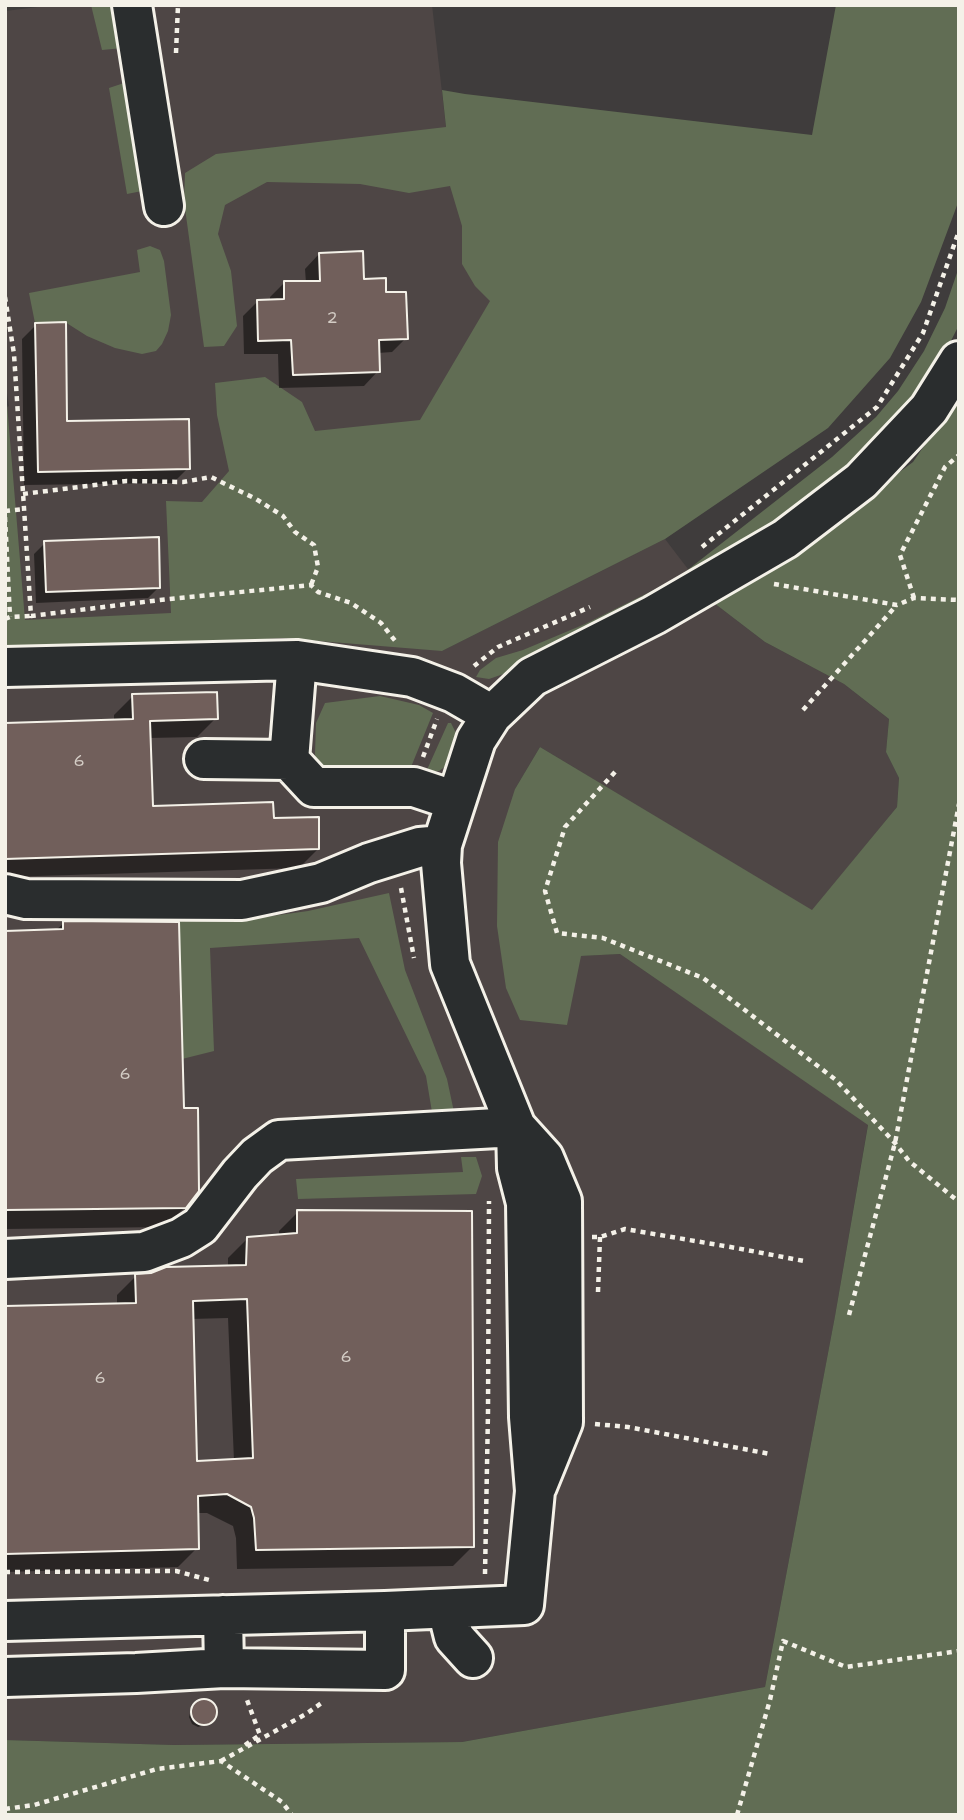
<!DOCTYPE html>
<style>
body{margin:0}
#map{position:relative;width:964px;height:1820px;overflow:hidden;background:#3f3c3c;font-family:"Shantell Sans",sans-serif}
canvas{display:block}
.frame{position:absolute;inset:0;border:7px solid #f4f1e8;pointer-events:none}
</style>
<div id="map">
<canvas width="964" height="1820"></canvas>
<div class="frame"></div>
</div>
<script>
const ctx = document.querySelector('canvas').getContext('2d');
ctx.lineJoin = 'round';
function fill(path, color) {
  ctx.fillStyle = color;
  ctx.fill(path, 'evenodd');
}
function poly(rows) {
  const path = new Path2D();
  for (const r of rows) {
    if (r.length === 3) {
      path.moveTo(r[0] + r[2], r[1]);
      path.arc(r[0], r[1], r[2], 0, 2 * Math.PI);
      continue;
    }
    path.moveTo(r[0], r[1]);
    for (let i = 2; i < r.length; i += 2) path.lineTo(r[i], r[i + 1]);
  }
  return path;
}
function stroke(path, color, width, dash) {
  ctx.strokeStyle = color;
  ctx.lineWidth = width;
  ctx.lineCap = dash ? 'butt' : 'round';
  ctx.setLineDash(dash || []);
  ctx.stroke(path);
}
function write(font, color, halo, rows, align = 'center') {
  ctx.font = font + ' "Shantell Sans",sans-serif';
  ctx.lineWidth = 6;
  ctx.setLineDash([]);
  ctx.textBaseline = 'middle';
  ctx.strokeStyle = halo;
  ctx.fillStyle = color;
  for (const [text, x, y, turn = 0] of rows) {
    ctx.save();
    ctx.translate(x, y);
    ctx.rotate((+turn || 0) * Math.PI / 180);
    ctx.textAlign = isNaN(turn) ? turn : align;
    if (halo) ctx.strokeText(text, 0, 0);
    ctx.fillText(text, 0, 0);
    ctx.restore();
  }
}
const built = poly([
 [55,5,432,5,446,127,505,278,442,651,665,539,714,603,765,642,844,684,889,719,886,752,899,778,897,807,812,911,540,747,515,789,580,956,620,954,868,1124,835,1316,765,1687,462,1742,174,1745,5,1740,5,408,9,406,5,380,5,11]
]);
const green = poly([
 [91,5,123,5,123,48,102,50],
 [836,5,959,5,959,200,921,302,890,358,828,428,665,539,442,651,282,638,172,645,5,651,5,380,25,620,171,613,166,501,202,502,229,471,217,415,215,383,265,377,302,402,315,431,420,420,490,301,475,286,462,264,462,226,450,186,409,193,360,184,267,182,225,205,218,234,231,271,237,326,224,346,204,347,184,201,185,173,216,154,446,127,442,90,465,94,812,135],
 [127,82,147,190,127,194,109,88],
 [150,246,160,250,164,261,171,315,168,331,162,344,156,351,142,354,115,348,87,336,65,322,35,323,29,293,140,272,137,250],
 [959,267,959,325,934,374,896,428,803,504,724,554,512,671,489,679,476,677,480,670,496,658,523,650,585,624,676,579,832,457,876,417,898,391,924,351,945,308],
 [959,395,959,1815,5,1815,5,1740,174,1745,462,1742,765,1687,835,1316,868,1125,620,954,581,956,567,1025,520,1020,506,988,497,926,498,842,515,789,540,747,812,910,897,807,899,778,886,752,889,719,844,684,765,642,714,603,781,561,913,462],
 [380,696,419,705,433,713,411,767,343,775,317,769,315,754,316,723,325,703],
 [448,723,451,723,458,737,449,764,439,771,426,772],
 [389,893,405,970,447,1079,454,1112,432,1112,426,1076,359,938,210,948,214,1051,182,1059,179,916,250,919,308,911],
 [461,1157,476,1157,482,1176,476,1194,298,1199,296,1179,463,1172]
]);
const shadow = poly([
 [319,254,384,294,406,338,392,352,378,353,378,371,364,386,279,388,278,354,244,354,243,316,257,302,270,301,270,297,284,283,306,283,305,269],
 [36,325,66,423,188,468,173,483,24,485,22,339],
 [45,543,159,587,148,598,36,603,34,554],
 [133,696,216,718,197,737,149,738,152,808,272,820,318,849,299,868,5,877,5,725,114,721,114,715],
 [64,923,185,1207,165,1227,5,1229,5,932,55,931],
 [298,1212,472,1547,453,1566,237,1569,236,1538,233,1526,207,1513,196,1513,197,1548,178,1567,5,1572,5,1308,117,1305,117,1295,136,1276,228,1267,228,1258,248,1238,279,1236,279,1231],
 [228,1318,234,1461,195,1462,191,1319],
 [201,1702,211,1703,215,1714,208,1724,198,1727,192,1724,189,1717,191,1710]
]);
const building = poly([
 [363,251,364,279,386,278,386,292,406,292,408,339,379,340,380,372,293,375,291,340,258,341,257,300,284,299,284,281,320,281,319,253,363,251],
 [66,322,67,421,189,419,190,469,38,472,35,323,66,322],
 [159,537,160,588,46,592,44,541,159,537],
 [217,692,218,719,150,721,153,806,273,802,274,818,319,817,319,849,5,859,5,723,133,719,132,694,217,692],
 [63,921,179,922,184,1108,198,1108,199,1191,186,1208,5,1210,5,931,63,929,63,921],
 [297,1210,472,1211,474,1547,256,1550,254,1518,251,1507,227,1494,198,1496,199,1549,5,1554,5,1306,136,1303,135,1274,151,1273,166,1267,246,1265,247,1237,297,1233,297,1210],
 [247,1299,253,1458,197,1461,193,1301,247,1299],
 [204,1712,13]
]);
const path = poly([
 [176,53,178,5],
 [5,297,14,354,31,616,160,600,311,585,318,592,351,603,381,623,396,642],
 [23,494,127,481,183,482,211,477,256,499,283,516,295,532,314,545,318,567,311,585],
 [5,511,24,509],
 [5,517,10,617],
 [702,547,877,407,923,333,959,231],
 [774,584,897,605,914,598,959,600],
 [914,598,900,555,945,467,959,455],
 [5,619,10,617,31,616],
 [474,666,498,647,590,607],
 [803,710,896,606],
 [423,757,437,719],
 [615,772,565,827,545,891,557,933,603,938,703,978,836,1080,895,1143,909,1161,959,1202],
 [401,888,414,958],
 [592,1237,600,1237,625,1229,736,1248,804,1261],
 [598,1292,600,1237],
 [849,1315,895,1143,959,804],
 [595,1424,628,1427,770,1454],
 [5,1572,176,1571,213,1581],
 [485,1574,488,1412,489,1201],
 [245,1745,260,1735,247,1700],
 [221,1761,306,1714,323,1702],
 [5,1809,34,1805,157,1769,221,1761,282,1802,292,1815],
 [737,1815,770,1700,783,1641,846,1667,959,1651]
]);
const minor = poly([
 [132,5,164,206],
 [297,660,289,760,314,787,414,787,456,801],
 [5,667,297,660,412,677,454,693,492,715],
 [204,759,289,760],
 [5,894,26,899,242,900,321,883,369,863,420,847,442,845],
 [516,1127,544,1158,562,1201,563,1422,537,1486],
 [5,1259,144,1252,181,1238,200,1226,240,1174,257,1156,279,1140,516,1127],
 [447,1609,454,1637,473,1658],
 [5,1621,385,1611,524,1605,535,1491,529,1417,526,1203,517,1168,516,1127,450,964,441,863,442,845,476,740,492,715,532,677,654,615,785,539,861,481,929,409,959,361],
 [224,1668,385,1670,385,1611],
 [5,1677,136,1673,224,1668,223,1615]
]);
const numberNames = [
 ["2",332,319],
 ["6",79,762],
 ["6",125,1075],
 ["6",346,1358],
 ["6",100,1379]
];
fill(built, '#4e4645');
fill(green, '#616d54');
fill(shadow, '#0007');
fill(building, '#715f5b');
stroke(building, '#f4f1e8', 2);
stroke(minor, '#f4f1e8', 44);
stroke(path, '#f4f1e8', 4.5, [5, 5]);
stroke(minor, '#2a2d2e', 38);
write('16px', '#d3ccc5', null, numberNames);
</script>
